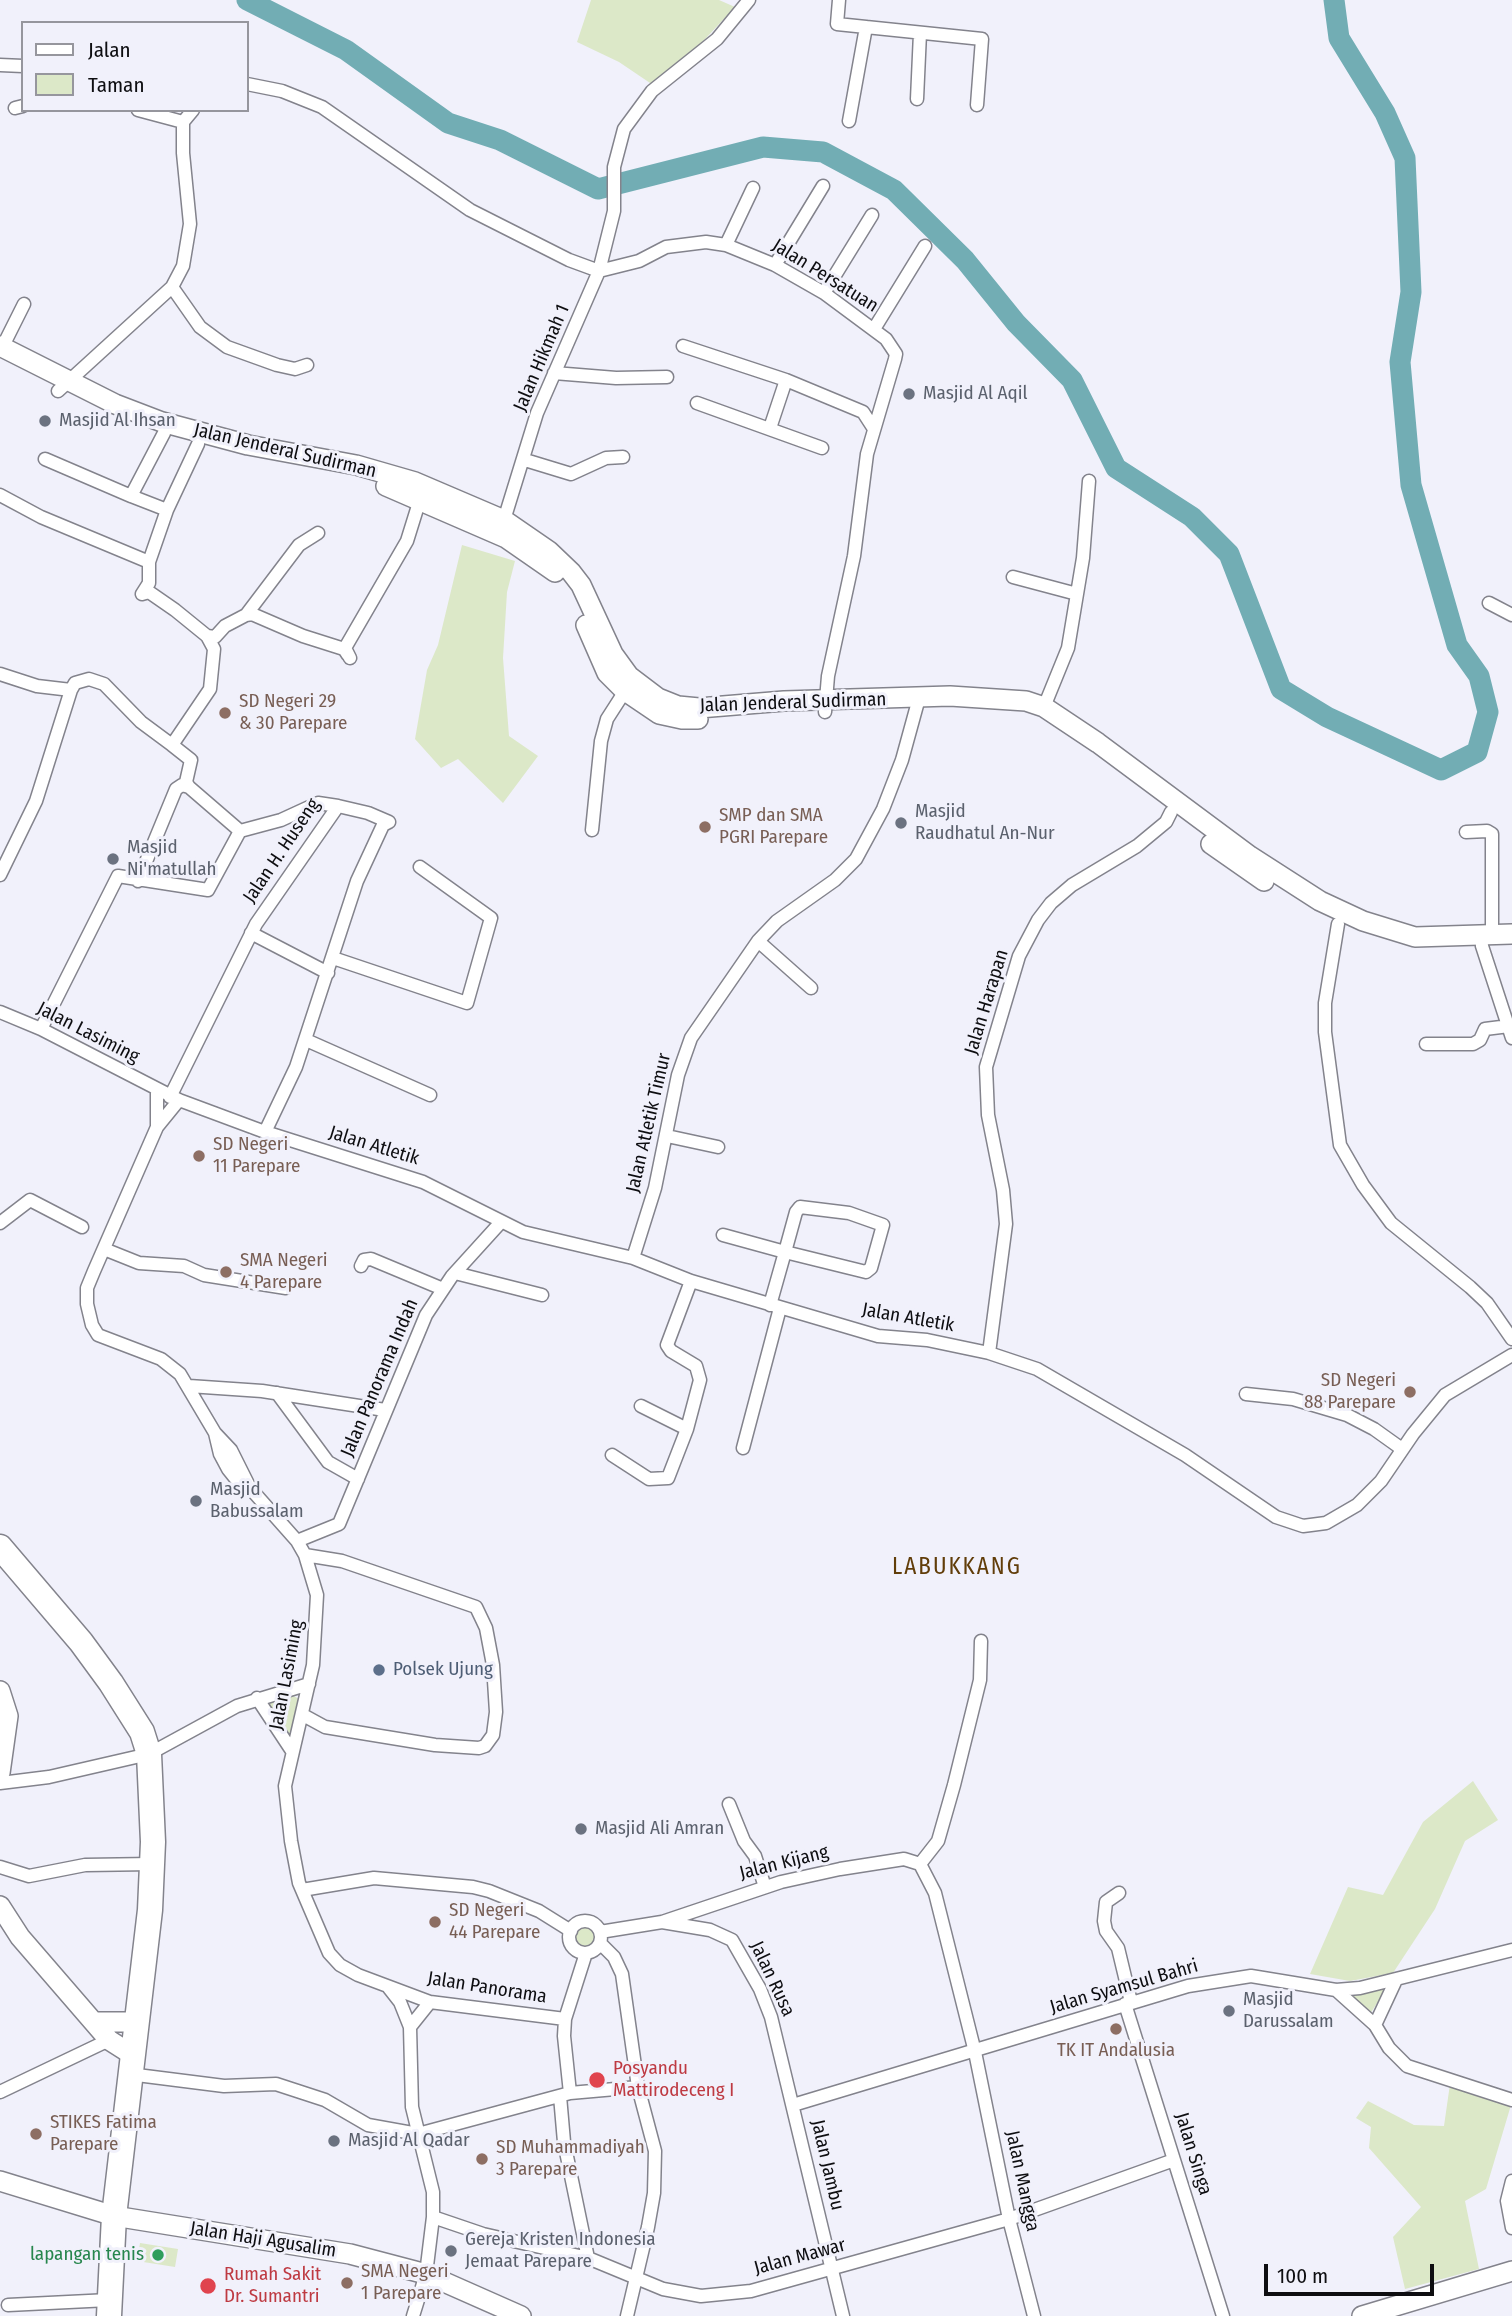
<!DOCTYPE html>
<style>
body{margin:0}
#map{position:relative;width:1512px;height:2316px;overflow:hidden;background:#f1f1fb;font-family:"Fira Sans Condensed",sans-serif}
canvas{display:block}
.legend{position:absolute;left:21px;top:21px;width:228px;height:91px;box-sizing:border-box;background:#f1f1fb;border:2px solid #96969d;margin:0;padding:9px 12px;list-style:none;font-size:21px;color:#0e0e11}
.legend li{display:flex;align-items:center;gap:14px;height:35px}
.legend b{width:35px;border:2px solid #96969d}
.scale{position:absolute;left:1264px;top:2264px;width:170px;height:32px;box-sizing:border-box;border:4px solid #0e0e11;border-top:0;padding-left:9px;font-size:21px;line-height:24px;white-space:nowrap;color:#0e0e11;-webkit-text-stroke:5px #f1f1fb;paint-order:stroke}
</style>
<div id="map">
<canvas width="1512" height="2316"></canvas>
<ul class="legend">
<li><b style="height:9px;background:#fff"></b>Jalan</li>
<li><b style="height:19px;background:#dce8c8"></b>Taman</li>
</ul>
<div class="scale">100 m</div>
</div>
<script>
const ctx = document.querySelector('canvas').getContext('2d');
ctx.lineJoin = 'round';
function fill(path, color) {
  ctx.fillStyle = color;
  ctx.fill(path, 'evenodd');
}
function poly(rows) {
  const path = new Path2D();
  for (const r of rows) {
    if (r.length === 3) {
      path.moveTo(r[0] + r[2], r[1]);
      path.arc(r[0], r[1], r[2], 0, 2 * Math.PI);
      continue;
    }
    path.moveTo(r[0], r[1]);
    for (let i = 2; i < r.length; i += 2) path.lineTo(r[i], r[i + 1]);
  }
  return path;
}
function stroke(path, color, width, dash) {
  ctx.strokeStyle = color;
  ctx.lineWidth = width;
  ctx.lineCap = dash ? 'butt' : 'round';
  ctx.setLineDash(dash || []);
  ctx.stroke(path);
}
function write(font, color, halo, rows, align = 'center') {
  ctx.font = font + ' "Fira Sans Condensed",sans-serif';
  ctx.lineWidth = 6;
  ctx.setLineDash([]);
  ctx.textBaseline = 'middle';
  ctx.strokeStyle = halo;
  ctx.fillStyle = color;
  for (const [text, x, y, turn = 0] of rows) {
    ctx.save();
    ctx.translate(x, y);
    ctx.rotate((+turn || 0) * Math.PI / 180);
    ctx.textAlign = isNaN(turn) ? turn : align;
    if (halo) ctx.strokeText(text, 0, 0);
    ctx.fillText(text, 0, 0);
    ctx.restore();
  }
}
const green = poly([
 [591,0,719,0,735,7,693,52,653,85,619,62,577,42],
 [462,545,515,561,507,592,503,658,509,736,538,756,503,803,458,759,441,768,415,739,427,670,438,645],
 [290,1694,301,1700,290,1742,265,1701],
 [1473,1781,1498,1820,1465,1841,1435,1909,1393,1973,1350,1981,1310,1974,1348,1887,1383,1895,1423,1822],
 [585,1936,12],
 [1388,1986,1370,2014,1345,1993],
 [1450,2084,1511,2105,1486,2189,1465,2201,1479,2269,1405,2289,1393,2237,1421,2207,1369,2148,1371,2127,1356,2118,1368,2101,1414,2125,1444,2126],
 [140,2243,178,2249,175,2267,137,2261]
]);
const river = poly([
 [247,0,346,50,448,123,500,140,598,189,763,147,823,152,894,190,965,260,1016,323,1072,380,1116,468,1192,517,1229,554,1281,689,1327,717,1441,770,1477,752,1488,712,1479,676,1457,645,1411,485,1400,362,1411,292,1405,158,1385,113,1339,38,1334,0]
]);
const street = poly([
 [839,0,837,24,982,39,977,105],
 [0,65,23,66],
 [247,84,282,91,322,107,470,210,569,260,599,271,639,261,666,247,706,242,726,245,775,265,824,293,886,339,896,354,895,359,867,454,854,556,828,676,825,712],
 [917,99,920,33],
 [15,108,23,106],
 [138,110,183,122],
 [849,121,866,27],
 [726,245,753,188],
 [775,265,823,186],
 [172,287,200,327,227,347,277,365,295,369,307,365],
 [824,293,872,215],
 [874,329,925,246],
 [683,346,786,380,863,412,874,429],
 [2,348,24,304],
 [554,373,616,378,667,377],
 [58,391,172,287,183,266,190,224,183,153,183,122,193,110],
 [697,403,822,448],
 [770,428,786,380],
 [164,433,131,496,167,510],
 [45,459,131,496],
 [525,460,571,474,606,458,623,457],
 [0,495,41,517,149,562],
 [504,520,537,413,599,271,614,211,614,167,624,129,652,91,717,39,749,0],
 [1013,577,1077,594],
 [142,594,149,592,175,610,207,636,214,649,210,689,172,745,191,760,186,782,189,787],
 [142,594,149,583,149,562,167,510,198,444],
 [1489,603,1512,615],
 [246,615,252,614,303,636,344,649,348,655],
 [207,636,215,637,225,626,246,615,299,545,318,533],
 [350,658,345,648,407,541,421,496],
 [0,674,37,686,71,690,36,801,0,875],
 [71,690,75,683,89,679,104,684,141,722,172,745],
 [1044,707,1068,648,1083,558,1089,481],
 [338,806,368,813,389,822],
 [592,830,601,741,607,719,625,691],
 [1466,832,1487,831,1492,834,1492,935],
 [138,881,176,789,182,785,189,787,240,831,281,820,318,803,338,806,256,924,170,1097],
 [1338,924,1325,1003,1325,1032,1340,1145,1363,1185,1391,1223,1470,1287,1487,1303,1512,1339],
 [251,933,328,973],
 [1481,935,1482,946,1512,1038],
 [758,941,811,988],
 [333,958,467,1003,491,918,420,867],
 [0,1012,41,1029,179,1100,265,1132,423,1182,523,1232,633,1258,691,1281,878,1336,927,1340,989,1353,1037,1369,1185,1455,1276,1517,1303,1526,1326,1523,1357,1505,1381,1481,1413,1434,1445,1395,1512,1355],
 [41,1029,118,876,208,890,240,831],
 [306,1040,430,1095],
 [1426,1044,1473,1044,1480,1040,1485,1029,1509,1026],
 [157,1091,157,1127],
 [179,1100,157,1127,94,1271,87,1288,87,1304,92,1325,98,1335,161,1359,180,1374,215,1433,231,1450,250,1488],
 [265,1132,296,1067,357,881,383,825,389,822],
 [667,1136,718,1147],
 [0,1223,30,1200,82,1227],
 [723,1235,785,1252,866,1272,871,1268,883,1225,849,1213,800,1207,796,1212,785,1252,770,1305],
 [104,1249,139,1263,184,1266,204,1275,286,1288],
 [633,1258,655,1188,678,1075,691,1038,758,941,777,921,835,880,856,859,883,809,902,760,919,698],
 [361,1266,364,1260,371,1259,443,1289],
 [455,1273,542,1295],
 [989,1353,1006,1224,1003,1190,988,1115,986,1067,1019,956,1038,920,1051,903,1072,885,1137,846,1166,822,1171,812],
 [189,1386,262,1391,385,1410],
 [277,1393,328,1462,358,1479],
 [1246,1394,1293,1399,1347,1415,1374,1429,1402,1449],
 [641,1406,687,1429],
 [215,1433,220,1454,228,1469,236,1479,250,1488,297,1541,305,1555,317,1595,313,1665,285,1786,291,1841,299,1883,329,1953,340,1965,358,1975,430,2002,565,2019,586,1953],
 [743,1448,780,1308],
 [612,1455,649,1479,668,1478,687,1429,700,1380,696,1366,671,1351,667,1345,691,1281],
 [297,1541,339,1524,426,1315,452,1276,501,1222],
 [257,1698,292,1751],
 [303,1715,325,1727,435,1745,479,1748,485,1746,493,1735,496,1712,493,1665,486,1628,476,1607,342,1561,305,1555],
 [0,1783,49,1777,149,1754,237,1706,309,1684],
 [729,1804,744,1841,755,1856,765,1887],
 [920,1864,938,1841,954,1785,980,1680,981,1641],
 [0,1867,29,1876,85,1865,152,1864],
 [302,1890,374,1878,473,1887,489,1891,539,1911,571,1931],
 [1119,1893,1106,1902,1104,1921,1106,1931,1118,1948,1131,2002],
 [585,1937,16],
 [662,1922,710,1930,732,1940,760,1989,771,2017,843,2316],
 [600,1932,662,1922,781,1882,840,1869,904,1859,920,1864,935,1893,975,2052,1009,2219,1034,2316],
 [600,1943,614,1957,622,1974,638,2087,655,2151,654,2193,648,2227,627,2316],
 [389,1988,400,2002,410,2027,412,2107,433,2192,433,2217,426,2274,413,2316],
 [1336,1990,1375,2025,1389,2048,1407,2066,1512,2100],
 [1125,2004,1223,2316],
 [565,2019,564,2036,570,2093],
 [1375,2025,1395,1982],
 [410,2027,430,2002],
 [129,2074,224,2086,276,2084,325,2100,368,2125,418,2134,570,2093,638,2087],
 [0,2092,109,2040],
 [560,2096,564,2142,588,2258],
 [793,2105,1188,1986,1251,1976,1336,1990,1360,1988,1512,1950],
 [1512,2181,1507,2201,1512,2228],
 [433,2217,483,2234,588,2258,663,2289,701,2296,751,2291,1009,2219,1174,2160],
 [8,2305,109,2300]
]);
const secondary = poly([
 [0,346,115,404,162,422,248,445,356,465,415,482,504,520,549,551,571,572,581,585,613,654,629,676,658,698,678,706,699,708,784,701,950,696,1026,701,1044,707,1098,743,1250,856,1320,901,1363,921,1415,937,1512,934],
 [386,486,506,538,555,572],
 [586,625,607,673,625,691,659,714,682,719,698,719],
 [1211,844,1264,881],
 [0,1691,8,1716,0,1773],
 [0,1906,20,1937,109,2040,131,2054],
 [96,2022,135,2022],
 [0,2181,114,2216,350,2254,426,2274,521,2316],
 [1362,2316,1512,2271]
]);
const highway = poly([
 [0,1547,81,1642,111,1683,142,1732,149,1754,153,1842,150,1910,114,2216,109,2316]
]);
const markers = [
 [909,394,7,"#6b7280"],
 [45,421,7,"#6b7280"],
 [225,713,7,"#8d6e63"],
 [901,823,7,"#6b7280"],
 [705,827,7,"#8d6e63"],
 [113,859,7,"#6b7280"],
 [199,1156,7,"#8d6e63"],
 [226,1272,7,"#8d6e63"],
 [1410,1392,7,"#8d6e63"],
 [196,1501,7,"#6b7280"],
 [379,1670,7,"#5c6f8a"],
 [581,1829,7,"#6b7280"],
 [435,1922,7,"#8d6e63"],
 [1229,2011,7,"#6b7280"],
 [1116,2029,7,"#8d6e63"],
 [597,2080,9,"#e0444e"],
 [36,2134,7,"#8d6e63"],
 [334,2141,7,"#6b7280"],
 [482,2159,7,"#8d6e63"],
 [451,2251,7,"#6b7280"],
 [158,2255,7,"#2e9e5b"],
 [347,2283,7,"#8d6e63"],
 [208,2286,9,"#e0444e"]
];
const streetNames = [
 ["Jalan Persatuan",825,276,32],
 ["Jalan Hikmah 1",542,358,-67],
 ["Jalan Jenderal Sudirman",285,451,13],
 ["Jalan Jenderal Sudirman",793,703,-2],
 ["Jalan H. Huseng",282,851,-56],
 ["Jalan Harapan",987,1002,-73],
 ["Jalan Lasiming",88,1033,27],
 ["Jalan Atletik Timur",649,1123,-77],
 ["Jalan Atletik",374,1146,17],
 ["Jalan Atletik",908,1318,10],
 ["Jalan Panorama Indah",380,1378,-67],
 ["Jalan Lasiming",287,1675,-79],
 ["Jalan Kijang",784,1863,-14],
 ["Jalan Rusa",772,1979,65],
 ["Jalan Syamsul Bahri",1124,1987,-16],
 ["Jalan Panorama",487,1988,9],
 ["Jalan Singa",1193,2154,73],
 ["Jalan Jambu",827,2165,77],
 ["Jalan Mangga",1022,2181,78],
 ["Jalan Haji Agusalim",263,2240,9],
 ["Jalan Mawar",800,2257,-15]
];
const worshipNames = [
 ["Masjid Al Aqil",923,394],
 ["Masjid Al Ihsan",59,421],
 ["Masjid",915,812],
 ["Raudhatul An-Nur",915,834],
 ["Masjid",127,848],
 ["Ni'matullah",127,870],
 ["Masjid",210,1490],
 ["Babussalam",210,1512],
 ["Masjid Ali Amran",595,1829],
 ["Masjid",1243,2000],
 ["Darussalam",1243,2022],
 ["Masjid Al Qadar",348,2141],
 ["Gereja Kristen Indonesia",465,2240],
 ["Jemaat Parepare",465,2262]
];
const educationNames = [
 ["SD Negeri 29",239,702],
 ["& 30 Parepare",239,724],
 ["SMP dan SMA",719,816],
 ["PGRI Parepare",719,838],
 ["SD Negeri",213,1145],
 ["11 Parepare",213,1167],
 ["SMA Negeri",240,1261],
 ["4 Parepare",240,1283],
 ["SD Negeri",1396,1381,"right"],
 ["88 Parepare",1396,1403,"right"],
 ["SD Negeri",449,1911],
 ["44 Parepare",449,1933],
 ["TK IT Andalusia",1116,2051,"center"],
 ["STIKES Fatima",50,2123],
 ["Parepare",50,2145],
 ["SD Muhammadiyah",496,2148],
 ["3 Parepare",496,2170],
 ["SMA Negeri",361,2272],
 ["1 Parepare",361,2294]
];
const serviceNames = [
 ["Polsek Ujung",393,1670]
];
const healthNames = [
 ["Posyandu",613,2069],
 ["Mattirodeceng I",613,2091],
 ["Rumah Sakit",224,2275],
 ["Dr. Sumantri",224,2297]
];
const leisureNames = [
 ["lapangan tenis",144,2255]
];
const quarterNames = [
 ["LABUKKANG",957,1568]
];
fill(green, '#dce8c8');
stroke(river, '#72adb4', 21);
stroke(street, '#83838c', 15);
stroke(secondary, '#83838c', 22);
stroke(highway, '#83838c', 27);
stroke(street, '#fff', 12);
stroke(secondary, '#fff', 19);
stroke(highway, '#fff', 24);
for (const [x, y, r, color] of markers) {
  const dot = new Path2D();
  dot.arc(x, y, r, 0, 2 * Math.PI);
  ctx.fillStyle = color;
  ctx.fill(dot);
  stroke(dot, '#f1f1fb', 2.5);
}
write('19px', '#0e0e11', '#f1f1fb', streetNames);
write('19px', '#5b616d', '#f1f1fb', worshipNames, 'left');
write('19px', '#785e54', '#f1f1fb', educationNames, 'left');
write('19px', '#4e5e75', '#f1f1fb', serviceNames, 'left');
write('19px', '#be3a42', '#f1f1fb', healthNames, 'left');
write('19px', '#27864d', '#f1f1fb', leisureNames, 'right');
ctx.letterSpacing = '2px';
write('23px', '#613d09', '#f1f1fb', quarterNames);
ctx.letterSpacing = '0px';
</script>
